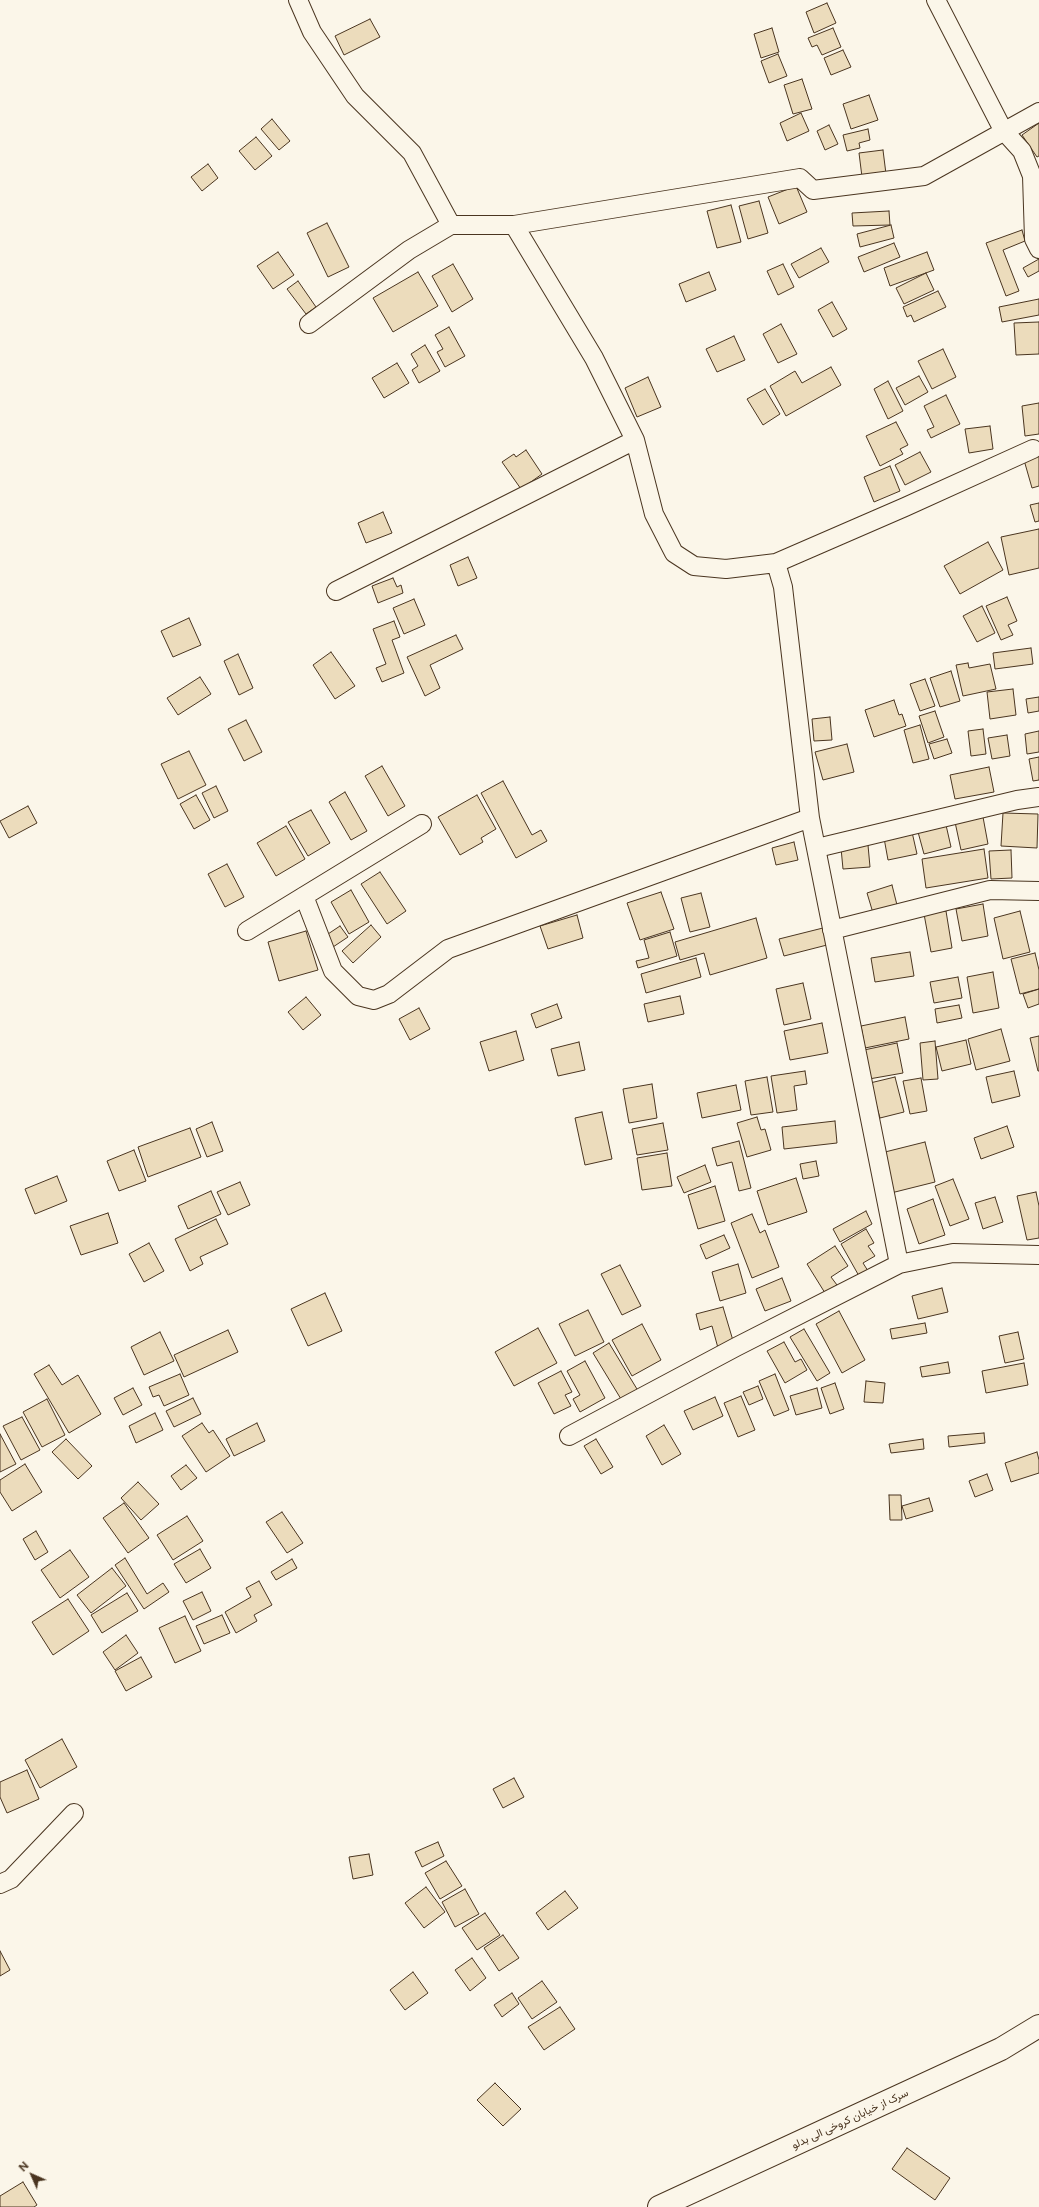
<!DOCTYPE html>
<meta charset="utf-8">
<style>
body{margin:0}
#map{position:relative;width:1039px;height:2207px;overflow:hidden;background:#fbf6e9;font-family:"Public Sans",sans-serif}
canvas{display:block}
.north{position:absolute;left:12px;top:2155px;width:40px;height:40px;-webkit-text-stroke:3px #fbf6e9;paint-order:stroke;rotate:315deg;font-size:11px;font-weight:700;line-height:16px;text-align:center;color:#4a3520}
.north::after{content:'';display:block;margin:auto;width:14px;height:18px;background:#4a3520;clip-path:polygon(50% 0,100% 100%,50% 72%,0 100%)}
</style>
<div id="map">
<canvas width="1039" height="2207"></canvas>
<div class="north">N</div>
</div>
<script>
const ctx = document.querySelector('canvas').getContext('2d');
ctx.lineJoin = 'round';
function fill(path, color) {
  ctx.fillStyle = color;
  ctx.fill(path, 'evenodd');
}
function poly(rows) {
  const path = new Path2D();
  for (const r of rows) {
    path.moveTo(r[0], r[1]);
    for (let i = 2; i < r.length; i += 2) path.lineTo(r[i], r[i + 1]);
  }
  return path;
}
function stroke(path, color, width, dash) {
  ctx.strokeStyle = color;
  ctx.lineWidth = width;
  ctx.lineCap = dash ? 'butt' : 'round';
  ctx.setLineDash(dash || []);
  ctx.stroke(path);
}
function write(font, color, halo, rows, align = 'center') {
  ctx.font = font + ' "Public Sans",Vazirmatn,sans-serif';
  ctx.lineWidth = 3;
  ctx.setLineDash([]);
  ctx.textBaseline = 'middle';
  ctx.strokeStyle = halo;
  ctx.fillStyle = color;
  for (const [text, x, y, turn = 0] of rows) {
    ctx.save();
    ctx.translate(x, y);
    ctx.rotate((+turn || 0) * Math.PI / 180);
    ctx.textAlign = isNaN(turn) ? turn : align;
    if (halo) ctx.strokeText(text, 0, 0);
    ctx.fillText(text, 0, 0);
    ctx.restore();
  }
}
const building = poly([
 [827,3,836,23,814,33,806,12,827,3],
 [370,19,380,37,344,55,335,36,370,19],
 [772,28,779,52,761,58,754,34,772,28],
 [833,28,841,47,822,55,817,45,812,47,808,38,833,28],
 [843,50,851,67,831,75,824,58,843,50],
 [778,54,787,76,769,83,761,61,778,54],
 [802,79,812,109,793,114,784,85,802,79],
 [869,95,878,120,851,129,843,104,869,95],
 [801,113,809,131,787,141,780,123,801,113],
 [272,119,290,141,279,150,261,129,272,119],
 [1039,123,1039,156,1037,157,1022,135,1039,123],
 [829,125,838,144,825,150,817,131,829,125],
 [868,129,870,140,859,143,860,148,847,151,843,135,868,129],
 [256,137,272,156,255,170,239,151,256,137],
 [883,150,886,174,862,177,859,153,883,150],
 [208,164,218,178,202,191,191,177,208,164],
 [796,186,807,212,779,224,768,197,796,186],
 [759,201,768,233,748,239,739,206,759,201],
 [731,205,741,242,717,248,707,211,731,205],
 [889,211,890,225,853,226,852,213,889,211],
 [327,223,349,267,328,277,307,233,327,223],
 [891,225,894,238,860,247,857,234,891,225],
 [1022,230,1025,241,1003,250,1019,291,1006,296,986,243,1022,230],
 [894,243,900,257,864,272,858,257,894,243],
 [821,248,829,262,799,278,791,264,821,248],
 [278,252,294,275,273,289,257,266,278,252],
 [927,252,934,270,890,286,884,268,927,252],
 [1039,259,1039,271,1028,277,1023,268,1039,259],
 [453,264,473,299,452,312,432,276,453,264],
 [783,264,794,287,778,295,767,271,783,264],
 [418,272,438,306,393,332,373,298,418,272],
 [709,272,716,290,686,302,679,284,709,272],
 [926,273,934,290,904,304,896,288,926,273],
 [298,281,316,307,306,314,287,289,298,281],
 [938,291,946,307,914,322,911,315,907,317,903,307,938,291],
 [1039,299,1039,315,1002,322,999,307,1039,299],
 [832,302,847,329,833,337,818,310,832,302],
 [1039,322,1039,354,1016,355,1014,323,1039,322],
 [781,324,797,354,778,363,763,334,781,324],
 [449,327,465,356,445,367,437,352,443,349,435,335,449,327],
 [734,336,745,360,717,372,706,349,734,336],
 [425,345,440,371,419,383,412,370,418,366,411,354,425,345],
 [943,349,956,377,932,389,918,361,943,349],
 [397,363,409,383,384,398,372,378,397,363],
 [831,367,841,385,786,416,770,386,795,371,802,383,831,367],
 [919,376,928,392,905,405,896,388,919,376],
 [648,377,661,407,637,417,625,388,648,377],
 [888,381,903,411,888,419,874,389,888,381],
 [765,389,780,414,763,425,747,399,765,389],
 [946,395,960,424,931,438,927,430,934,427,924,406,946,395],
 [1039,403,1039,434,1025,436,1022,406,1039,403],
 [896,422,908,445,900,449,903,454,880,466,866,436,896,422],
 [990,426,993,449,969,453,965,429,990,426],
 [526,450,542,474,521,489,502,462,514,454,516,457,526,450],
 [920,452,931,472,905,485,895,465,920,452],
 [1039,456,1039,486,1032,488,1024,460,1039,456],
 [890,466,900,491,874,502,864,477,890,466],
 [1039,503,1039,521,1035,522,1030,505,1039,503],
 [383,512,392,533,366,543,358,523,383,512],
 [1039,529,1039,568,1009,575,1001,537,1039,529],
 [988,542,1003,570,960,594,944,566,988,542],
 [468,557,477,578,458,586,450,565,468,557],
 [393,578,397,587,401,585,403,593,378,603,372,586,393,578],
 [1007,597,1017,621,1008,625,1013,635,1001,640,986,606,1007,597],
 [414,599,425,625,404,634,393,608,414,599],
 [982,606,995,633,977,642,963,616,982,606],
 [189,618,201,645,173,657,161,631,189,618],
 [394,621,400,637,392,640,404,673,382,682,376,668,386,664,373,629,394,621],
 [456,635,463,649,430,665,440,688,425,696,407,657,456,635],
 [1031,648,1033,664,995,669,993,653,1031,648],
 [331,652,355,686,335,699,313,665,331,652],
 [238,654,253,688,239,695,224,661,238,654],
 [968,663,969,668,990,664,996,689,963,696,956,665,968,663],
 [951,671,960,701,940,707,930,678,951,671],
 [200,677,211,694,178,715,167,698,200,677],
 [925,679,935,706,920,711,910,684,925,679],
 [1013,689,1016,715,990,719,987,692,1013,689],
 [1039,697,1039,711,1028,713,1026,699,1039,697],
 [894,700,899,715,902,714,906,726,874,737,865,710,894,700],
 [935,711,944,737,928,743,919,716,935,711],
 [830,717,832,740,814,741,812,719,830,717],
 [246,720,262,752,244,761,228,729,246,720],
 [920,725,929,759,913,763,904,730,920,725],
 [983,729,986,754,971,756,968,731,983,729],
 [1039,731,1039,752,1027,754,1025,734,1039,731],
 [1007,735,1010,756,992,759,988,738,1007,735],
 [947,739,952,753,934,759,929,744,947,739],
 [847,744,854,772,823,780,815,752,847,744],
 [189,751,206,785,178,799,161,764,189,751],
 [1039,757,1039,780,1033,781,1029,759,1039,757],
 [382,766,405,806,388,816,365,776,382,766],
 [989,767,994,792,955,799,950,775,989,767],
 [503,781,532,835,541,830,547,841,516,858,481,793,503,781],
 [216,786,228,811,214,818,202,793,216,786],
 [345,792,367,831,351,840,329,802,345,792],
 [196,795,210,820,194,829,180,804,196,795],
 [477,795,496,829,481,838,483,842,460,855,438,817,477,795],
 [28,806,37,823,9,838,0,821,28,806],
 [311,810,330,843,308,856,288,822,311,810],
 [1003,813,1038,814,1037,848,1001,846,1003,813],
 [983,817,988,844,961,850,955,822,983,817],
 [946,825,951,847,924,854,918,832,946,825],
 [286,826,305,859,276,876,257,843,286,826],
 [912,832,917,854,888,860,884,838,912,832],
 [794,842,798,860,776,865,772,848,794,842],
 [868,845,870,867,843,869,841,848,868,845],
 [984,849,988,878,926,888,922,859,984,849],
 [1011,850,1012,878,991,879,989,851,1011,850],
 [227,864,244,897,225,907,208,874,227,864],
 [380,872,406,911,387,924,361,884,380,872],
 [892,885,897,905,873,913,867,893,892,885],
 [351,890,369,922,349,934,331,902,351,890],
 [661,892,674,929,640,940,627,903,661,892],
 [701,893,710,927,690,932,681,898,701,893],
 [983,904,988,936,962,941,956,909,983,904],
 [946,911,952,948,931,952,924,914,946,911],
 [1020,911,1030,952,1003,959,994,918,1020,911],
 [577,915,583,938,548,949,540,926,577,915],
 [756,918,767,958,710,975,704,953,680,960,675,942,756,918],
 [371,925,381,937,353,963,342,951,371,925],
 [340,926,348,937,333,947,325,936,340,926],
 [823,928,827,945,784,956,779,939,823,928],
 [306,931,318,970,279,981,268,942,306,931],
 [670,932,677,956,638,968,636,961,649,958,644,940,670,932],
 [910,952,914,976,875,982,871,958,910,952],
 [1035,953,1039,970,1039,989,1020,994,1011,959,1035,953],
 [696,958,701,977,646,993,641,974,696,958],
 [993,972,999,1008,973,1013,967,977,993,972],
 [958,977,962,998,934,1003,930,982,958,977],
 [803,983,811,1019,784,1025,776,989,803,983],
 [1039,989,1039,1004,1028,1008,1023,994,1039,989],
 [680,996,684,1014,648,1022,644,1004,680,996],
 [306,997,321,1015,303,1030,288,1012,306,997],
 [557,1004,562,1018,536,1028,531,1014,557,1004],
 [959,1005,962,1018,937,1023,935,1009,959,1005],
 [419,1008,430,1029,410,1040,399,1019,419,1008],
 [905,1017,909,1039,865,1048,861,1026,905,1017],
 [822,1023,828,1053,790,1060,784,1031,822,1023],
 [1001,1029,1010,1061,976,1070,968,1039,1001,1029],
 [516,1031,524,1060,489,1071,480,1042,516,1031],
 [1039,1036,1039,1071,1038,1071,1030,1038,1039,1036],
 [966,1040,971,1064,942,1071,936,1047,966,1040],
 [935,1041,938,1079,923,1080,920,1043,935,1041],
 [579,1042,585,1070,558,1076,551,1049,579,1042],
 [897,1043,903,1073,869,1079,864,1050,897,1043],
 [805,1071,807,1084,794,1086,797,1110,777,1113,771,1076,805,1071],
 [1014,1071,1020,1096,992,1103,986,1077,1014,1071],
 [767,1077,773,1112,751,1115,745,1081,767,1077],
 [895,1077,904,1112,880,1118,870,1083,895,1077],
 [921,1078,927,1111,910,1114,903,1081,921,1078],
 [652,1084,657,1118,629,1123,623,1089,652,1084],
 [736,1085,741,1110,702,1118,697,1093,736,1085],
 [602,1112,612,1159,585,1165,575,1118,602,1112],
 [757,1117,761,1130,765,1129,771,1150,747,1157,737,1123,757,1117],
 [835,1121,837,1143,784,1149,782,1127,835,1121],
 [212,1122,223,1151,207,1157,196,1129,212,1122],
 [663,1123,668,1150,637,1155,632,1129,663,1123],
 [1007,1126,1014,1147,981,1159,974,1138,1007,1126],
 [190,1128,201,1157,148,1177,138,1147,190,1128],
 [739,1141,751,1188,739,1191,732,1162,717,1166,712,1148,739,1141],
 [925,1142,935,1182,891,1193,881,1153,925,1142],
 [134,1150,146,1181,119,1191,107,1161,134,1150],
 [667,1153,672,1186,642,1190,637,1158,667,1153],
 [816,1161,819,1176,803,1179,800,1164,816,1161],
 [705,1165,711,1182,684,1193,677,1177,705,1165],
 [57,1176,67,1201,35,1214,25,1189,57,1176],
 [796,1178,807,1212,768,1225,757,1191,796,1178],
 [953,1179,969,1219,950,1226,935,1186,953,1179],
 [240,1182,250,1205,228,1215,217,1192,240,1182],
 [715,1186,725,1221,698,1229,688,1195,715,1186],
 [211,1191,221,1214,188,1229,178,1206,211,1191],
 [1036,1192,1039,1206,1039,1238,1027,1240,1017,1196,1036,1192],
 [995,1197,1003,1222,983,1229,975,1203,995,1197],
 [933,1199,945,1235,919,1244,907,1209,933,1199],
 [866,1211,872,1224,840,1242,833,1229,866,1211],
 [108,1213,118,1243,81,1255,70,1226,108,1213],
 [752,1214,760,1233,765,1230,779,1267,752,1278,731,1223,752,1214],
 [216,1219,228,1244,200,1257,203,1264,190,1271,175,1239,216,1219],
 [866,1229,874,1243,868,1246,875,1256,863,1263,868,1271,859,1276,841,1244,866,1229],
 [724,1235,730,1248,706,1259,700,1245,724,1235],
 [149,1243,164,1271,144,1282,129,1254,149,1243],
 [835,1246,848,1266,831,1277,837,1285,825,1293,807,1264,835,1246],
 [738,1264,746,1293,720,1301,712,1272,738,1264],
 [620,1265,641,1306,622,1315,601,1274,620,1265],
 [782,1278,791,1301,765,1311,756,1289,782,1278],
 [942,1288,948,1312,918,1319,912,1296,942,1288],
 [325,1293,342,1331,308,1346,291,1309,325,1293],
 [723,1307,734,1344,718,1348,712,1326,700,1330,696,1314,723,1307],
 [588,1310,604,1342,575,1356,559,1324,588,1310],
 [839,1311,865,1360,842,1373,816,1324,839,1311],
 [925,1323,927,1333,892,1339,890,1329,925,1323],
 [642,1324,661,1360,632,1376,612,1340,642,1324],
 [538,1328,557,1363,514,1386,495,1352,538,1328],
 [804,1329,830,1373,817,1381,790,1337,804,1329],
 [228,1330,238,1352,184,1377,174,1355,228,1330],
 [160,1332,174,1361,144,1375,131,1347,160,1332],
 [1018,1332,1024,1359,1005,1363,999,1336,1018,1332],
 [784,1342,795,1362,801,1359,807,1370,785,1383,767,1351,784,1342],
 [609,1343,640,1394,624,1404,593,1353,609,1343],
 [585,1361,605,1398,580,1412,573,1399,580,1395,567,1371,585,1361],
 [948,1362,950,1373,922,1377,920,1367,948,1362],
 [1024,1363,1028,1385,986,1393,982,1371,1024,1363],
 [49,1365,62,1385,78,1375,101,1414,69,1433,34,1374,49,1365],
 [561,1371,572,1392,565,1395,571,1406,554,1414,538,1383,561,1371],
 [180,1374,189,1395,164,1406,159,1395,153,1397,149,1387,180,1374],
 [775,1374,789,1410,774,1416,759,1381,775,1374],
 [866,1381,885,1383,883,1403,864,1402,866,1381],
 [835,1383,844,1409,830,1414,821,1388,835,1383],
 [758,1386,763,1399,749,1405,743,1392,758,1386],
 [133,1388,142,1405,123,1415,114,1398,133,1388],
 [817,1388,822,1408,796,1415,790,1396,817,1388],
 [741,1396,755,1430,738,1437,724,1403,741,1396],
 [715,1397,723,1416,693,1430,684,1411,715,1397],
 [193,1398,201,1414,174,1427,166,1411,193,1398],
 [47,1399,65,1435,42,1447,23,1412,47,1399],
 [155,1413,163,1430,136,1443,129,1426,155,1413],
 [22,1417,40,1450,21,1460,3,1426,22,1417],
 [202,1423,209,1433,213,1430,230,1456,206,1472,182,1436,202,1423],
 [257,1423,265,1441,234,1456,226,1439,257,1423],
 [664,1425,681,1454,662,1465,646,1436,664,1425],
 [984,1433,985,1443,949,1447,948,1436,984,1433],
 [0,1434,16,1464,0,1472,0,1434],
 [66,1439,92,1466,78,1479,52,1452,66,1439],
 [596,1439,613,1467,601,1474,584,1446,596,1439],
 [923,1439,924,1449,891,1453,889,1444,923,1439],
 [1037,1452,1039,1460,1039,1473,1011,1482,1005,1463,1037,1452],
 [25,1464,42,1492,12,1511,0,1492,0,1480,25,1464],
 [186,1465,197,1478,181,1490,171,1476,186,1465],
 [987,1474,993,1490,975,1497,969,1481,987,1474],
 [138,1482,159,1504,141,1520,121,1498,138,1482],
 [889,1495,901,1495,902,1520,890,1520,889,1495],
 [929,1498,933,1511,906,1519,902,1506,929,1498],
 [124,1503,149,1538,128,1553,103,1518,124,1503],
 [282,1512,303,1543,287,1553,266,1522,282,1512],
 [187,1516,203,1541,173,1560,157,1535,187,1516],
 [36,1531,48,1552,35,1560,23,1539,36,1531],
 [200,1549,211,1568,186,1583,174,1564,200,1549],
 [70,1550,89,1577,60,1598,41,1570,70,1550],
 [125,1558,147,1594,163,1583,169,1592,144,1609,115,1565,125,1558],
 [292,1559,297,1568,276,1580,271,1572,292,1559],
 [112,1568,126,1586,91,1613,77,1595,112,1568],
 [259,1581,272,1605,254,1615,257,1621,236,1633,225,1612,251,1597,246,1588,259,1581],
 [202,1592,211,1611,193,1620,183,1601,202,1592],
 [127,1593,138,1611,102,1633,91,1615,127,1593],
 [68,1599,89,1631,53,1655,32,1622,68,1599],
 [222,1615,230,1633,204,1644,196,1626,222,1615],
 [185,1616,201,1651,175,1663,159,1628,185,1616],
 [126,1635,138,1653,115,1670,103,1652,126,1635],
 [141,1657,152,1677,126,1691,115,1671,141,1657],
 [62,1739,77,1767,40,1788,25,1760,62,1739],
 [27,1770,39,1799,7,1813,0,1797,0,1782,27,1770],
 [514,1778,524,1797,503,1808,493,1789,514,1778],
 [438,1842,444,1856,422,1867,415,1852,438,1842],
 [369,1854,373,1875,353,1879,349,1857,369,1854],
 [446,1861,462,1886,440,1899,425,1873,446,1861],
 [426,1887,445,1912,424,1928,405,1903,426,1887],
 [465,1889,479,1914,455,1927,442,1902,465,1889],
 [565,1891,578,1908,548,1930,536,1913,565,1891],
 [485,1913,500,1935,477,1950,462,1928,485,1913],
 [503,1935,519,1958,499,1971,484,1948,503,1935],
 [0,1951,10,1970,0,1976,0,1951],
 [472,1958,486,1978,470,1991,455,1970,472,1958],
 [413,1972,428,1993,405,2010,390,1990,413,1972],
 [542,1981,557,2002,532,2019,518,1998,542,1981],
 [512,1993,519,2004,502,2017,494,2005,512,1993],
 [560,2007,575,2029,544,2050,528,2027,560,2007],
 [495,2083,521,2109,503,2126,477,2100,495,2083],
 [907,2148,950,2178,935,2200,892,2169,907,2148],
 [23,2182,37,2205,34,2207,0,2207,0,2196,23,2182]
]);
const street = poly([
 [298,0,312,32,355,96,412,153,451,225],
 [936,0,1003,130,1022,151,1032,176,1034,239,1039,249],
 [514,225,594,358,635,440,654,514,674,553,694,566,726,569,776,563,905,507,1033,449],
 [309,324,409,250,451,225,514,225,800,178,813,190,924,176,1039,112],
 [776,563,783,587,810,818,899,1264],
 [336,591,635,440],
 [817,848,1017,800,1039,797],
 [304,896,333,971,358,996,374,1000,389,994,448,949,810,818],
 [832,930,990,890,1039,891],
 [247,931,422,824],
 [569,1436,736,1347,899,1264,953,1253,1039,1255],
 [0,1884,11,1879,74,1813]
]);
const secondary = poly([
 [659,2207,1001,2049,1039,2026]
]);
const streetNames = [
 ["سرک از خیابان کروخی الی بدلو",850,2119,-25]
];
fill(building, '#ecdcbc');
stroke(building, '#4a3520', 1);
stroke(street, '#4a3520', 20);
stroke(secondary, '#4a3520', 24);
stroke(street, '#fbf6e9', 18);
stroke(secondary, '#fbf6e9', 22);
write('11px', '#4a3520', '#fbf6e9', streetNames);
</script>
